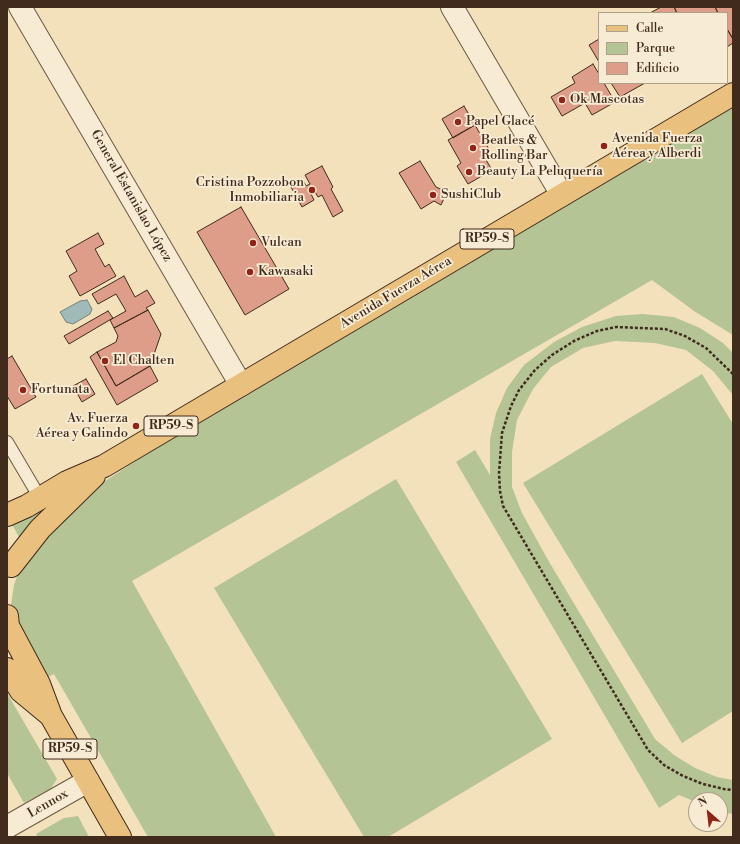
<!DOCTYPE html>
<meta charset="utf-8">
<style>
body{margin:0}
#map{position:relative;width:740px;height:844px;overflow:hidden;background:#f2e1bb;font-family:"Libre Bodoni",serif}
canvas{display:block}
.frame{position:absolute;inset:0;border:8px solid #402b1d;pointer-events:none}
.legend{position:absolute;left:598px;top:12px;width:130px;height:72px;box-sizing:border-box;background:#f7ecd3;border:1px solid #ae9f8a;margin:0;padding:5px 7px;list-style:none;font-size:12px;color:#402b1d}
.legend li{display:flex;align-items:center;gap:8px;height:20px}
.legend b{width:20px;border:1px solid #ae9f8a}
.north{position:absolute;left:688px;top:792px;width:40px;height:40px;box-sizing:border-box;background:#f7ecd3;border:1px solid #ae9f8a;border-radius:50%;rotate:332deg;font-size:11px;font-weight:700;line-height:16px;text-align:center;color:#402b1d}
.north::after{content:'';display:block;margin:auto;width:14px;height:18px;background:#8f2418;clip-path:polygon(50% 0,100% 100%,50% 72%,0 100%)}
</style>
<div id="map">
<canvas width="740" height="844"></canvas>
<div class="frame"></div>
<ul class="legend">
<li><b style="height:5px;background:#e9c07e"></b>Calle</li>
<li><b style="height:11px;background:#b5c494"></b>Parque</li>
<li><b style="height:11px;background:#de9d88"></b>Edificio</li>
</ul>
<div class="north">N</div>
</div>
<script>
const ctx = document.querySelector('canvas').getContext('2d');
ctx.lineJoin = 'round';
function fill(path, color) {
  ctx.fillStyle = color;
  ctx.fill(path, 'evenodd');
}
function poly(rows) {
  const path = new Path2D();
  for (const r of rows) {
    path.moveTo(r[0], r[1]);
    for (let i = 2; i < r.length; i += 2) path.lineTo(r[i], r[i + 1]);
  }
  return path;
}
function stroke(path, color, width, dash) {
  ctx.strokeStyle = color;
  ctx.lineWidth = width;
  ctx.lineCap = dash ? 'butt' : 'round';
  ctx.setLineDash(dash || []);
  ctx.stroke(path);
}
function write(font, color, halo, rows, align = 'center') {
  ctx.font = font + ' "Libre Bodoni",serif';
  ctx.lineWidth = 3.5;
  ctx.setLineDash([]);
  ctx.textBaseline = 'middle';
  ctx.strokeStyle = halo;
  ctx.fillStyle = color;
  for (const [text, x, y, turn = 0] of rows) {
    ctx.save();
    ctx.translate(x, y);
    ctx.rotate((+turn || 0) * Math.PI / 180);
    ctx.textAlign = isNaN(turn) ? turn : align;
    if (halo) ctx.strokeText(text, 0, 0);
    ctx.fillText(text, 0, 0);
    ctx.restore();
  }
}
const green = poly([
 [733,106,733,335,694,311,652,280,132,581,276,837,148,837,54,674,40,681,14,626,11,605,14,585,23,559,102,483,142,457],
 [643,314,674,317,700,328,723,343,733,353,733,395,713,371,686,350,655,343,615,341,583,348,551,367,533,389,517,420,512,452,512,487,522,513,548,560,655,739,674,755,695,768,717,777,733,780,733,814,720,812,720,800,696,800,696,802,679,795,659,808,456,462,475,450,490,475,490,439,496,413,507,388,524,365,554,342,582,327,616,316],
 [702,374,733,424,733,711,682,743,523,483],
 [396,479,552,739,388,837,364,837,214,588],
 [69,486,20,539,13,526,9,523],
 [7,693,57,779,50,790,24,803,7,773],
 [78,816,89,837,38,837,36,834,64,818]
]);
const water = poly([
 [87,300,92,309,90,314,73,324,66,322,60,312,80,301,87,300]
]);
const building = poly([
 [661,7,674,7,677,13,650,13,661,7],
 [674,7,715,7,718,13,677,13,674,7],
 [715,7,733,7,733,39,727,29,727,13,718,13,715,7],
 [727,29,733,39,733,43,727,47,727,29],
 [599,39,599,62,589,45,599,39],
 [593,64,599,74,599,83,604,83,615,102,592,115,585,103,562,116,551,97,575,83,572,77,593,64],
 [611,83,645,83,620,97,611,83],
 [464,106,475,125,453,138,442,119,464,106],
 [475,125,490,151,486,153,488,156,485,158,492,170,468,184,457,166,461,163,448,140,475,125],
 [420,161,436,187,447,192,441,205,434,201,421,209,399,173,420,161],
 [322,166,333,187,331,189,343,211,333,217,322,195,318,197,315,192,311,194,314,200,302,207,291,187,303,180,306,186,310,184,305,175,322,166],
 [241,207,289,289,245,315,197,232,241,207],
 [98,233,104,244,95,249,105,267,109,264,116,276,80,296,69,276,77,271,66,251,98,233],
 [124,276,135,297,147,290,155,303,146,308,148,310,114,328,110,320,126,311,116,294,98,304,92,294,124,276],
 [148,310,161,334,150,366,116,386,97,352,116,342,118,336,114,328,148,310],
 [108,311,113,318,69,344,64,336,108,311],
 [97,352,116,386,150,366,158,381,117,405,90,357,97,352],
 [12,356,36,397,15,409,7,396,7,359,12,356],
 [86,379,95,394,82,402,73,386,86,379]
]);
const path = poly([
 [733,374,706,348,685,336,665,329,616,327,597,331,574,341,552,355,535,370,519,390,511,406,502,433,499,473,500,491,503,506,648,750,664,765,683,776,703,784,724,789,733,790]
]);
const lane = poly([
 [7,442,40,498]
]);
const street = poly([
 [20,7,241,385],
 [452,7,562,195],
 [7,827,88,781]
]);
const primary = poly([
 [7,515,27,506,67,482,104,466,733,94],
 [11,566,40,529,94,476],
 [7,616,8,626,39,684,51,716,120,837],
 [7,669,21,691,50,715]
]);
const markers = [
 [562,100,4,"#8f2418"],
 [458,122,4,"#8f2418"],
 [604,146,4,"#8f2418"],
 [473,148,4,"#8f2418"],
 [469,172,4,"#8f2418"],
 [312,190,4,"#8f2418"],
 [433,195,4,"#8f2418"],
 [253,243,4,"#8f2418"],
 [250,272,4,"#8f2418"],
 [105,361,4,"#8f2418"],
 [23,390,4,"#8f2418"],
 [136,426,4,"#8f2418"]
];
const shields = [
 [487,239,54],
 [171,426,54],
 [70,749,54]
];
const shieldNames = [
 ["RP59-S",487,239],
 ["RP59-S",171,426],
 ["RP59-S",70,749]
];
const poiNames = [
 ["Ok Mascotas",570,100],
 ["Papel Glacé",466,122],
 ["Avenida Fuerza",612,139],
 ["Aérea y Alberdi",612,154],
 ["Beatles &",481,141],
 ["Rolling Bar",481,156],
 ["Beauty La Peluquería",477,172],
 ["Cristina Pozzobon",304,183,"right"],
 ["Inmobiliaria",304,198,"right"],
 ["SushiClub",441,195],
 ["Vulcan",261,243],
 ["Kawasaki",258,272],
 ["El Chalten",113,361],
 ["Fortunata",31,390],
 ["Av. Fuerza",128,419,"right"],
 ["Aérea y Galindo",128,434,"right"]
];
const streetNames = [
 ["General Estanislao López",131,196,60],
 ["Avenida Fuerza Aérea",396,293,-31],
 ["Lennox",48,804,-30]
];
fill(green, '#b5c494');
fill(water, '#9ebbb9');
stroke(water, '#78817b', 1);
fill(building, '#de9d88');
stroke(building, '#402b1d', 1);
stroke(lane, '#6c5844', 14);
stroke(street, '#6c5844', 24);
stroke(primary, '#402b1d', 24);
stroke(path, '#402b1d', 2.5, [3, 2]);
stroke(lane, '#f7ecd3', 12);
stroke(street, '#f7ecd3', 22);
stroke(primary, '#e9c07e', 22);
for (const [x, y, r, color] of markers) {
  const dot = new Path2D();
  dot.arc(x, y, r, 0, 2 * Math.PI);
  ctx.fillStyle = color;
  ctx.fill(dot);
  stroke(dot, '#f7ecd3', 1.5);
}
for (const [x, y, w] of shields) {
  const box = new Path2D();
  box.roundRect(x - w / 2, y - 10, w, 20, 3);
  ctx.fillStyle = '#f7ecd3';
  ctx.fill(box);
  stroke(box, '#402b1d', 1);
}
write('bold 12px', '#402b1d', null, shieldNames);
write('13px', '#402b1d', '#f7ecd3', poiNames, 'left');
write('13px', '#402b1d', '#f7ecd3', streetNames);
</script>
